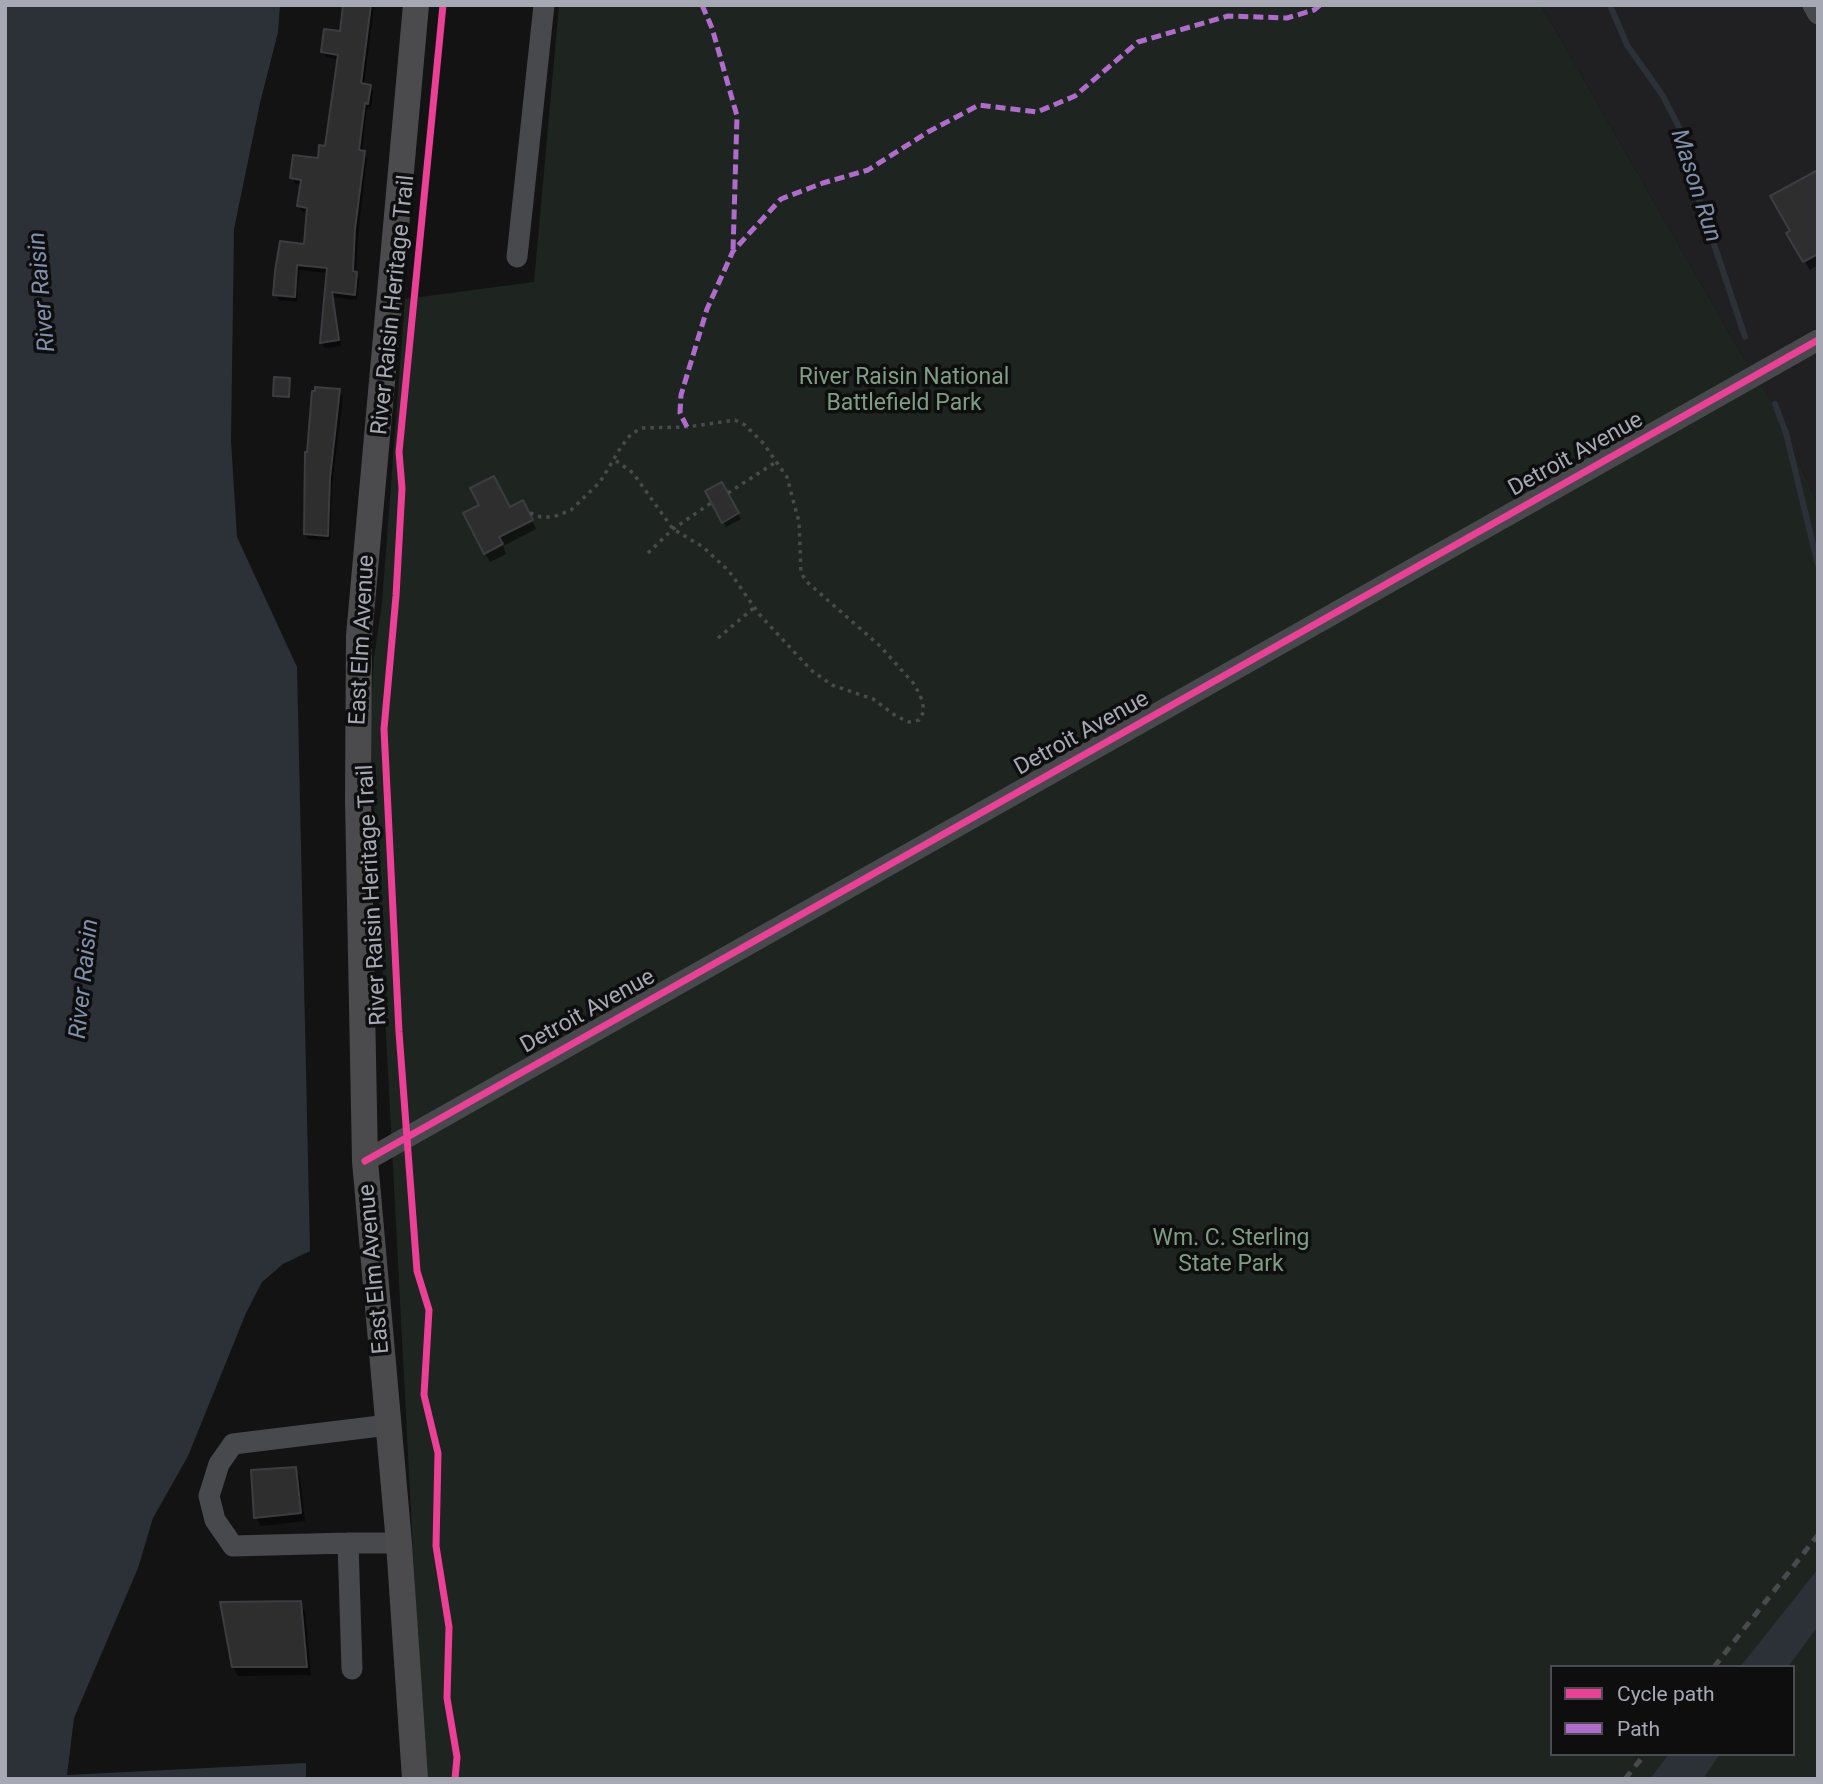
<!DOCTYPE html>
<style>
body{margin:0}
#map{position:relative;width:1823px;height:1784px;overflow:hidden;background:#131314;font-family:Roboto,sans-serif}
canvas{display:block}
.frame{position:absolute;inset:0;border:7px solid #a6a8b3;pointer-events:none}
.legend{position:absolute;left:1550px;top:1665px;width:245px;height:91px;box-sizing:border-box;background:#0e0e0f;border:2px solid #4b4c51;margin:0;padding:9px 12px;list-style:none;font-size:21px;color:#a6a8b3}
.legend li{display:flex;align-items:center;gap:14px;height:35px}
.legend b{width:35px;border:2px solid #4b4c51}
</style>
<div id="map">
<canvas width="1823" height="1784"></canvas>
<div class="frame"></div>
<ul class="legend">
<li><b style="height:9px;background:#ea4096"></b>Cycle path</li>
<li><b style="height:9px;background:#b06ccc"></b>Path</li>
</ul>
</div>
<script>
const ctx = document.querySelector('canvas').getContext('2d');
ctx.lineJoin = 'round';
function fill(path, color) {
  ctx.fillStyle = color;
  ctx.fill(path, 'evenodd');
}
function poly(rows) {
  const path = new Path2D();
  for (const r of rows) {
    path.moveTo(r[0], r[1]);
    for (let i = 2; i < r.length; i += 2) path.lineTo(r[i], r[i + 1]);
  }
  return path;
}
function stroke(path, color, width, dash) {
  ctx.strokeStyle = color;
  ctx.lineWidth = width;
  ctx.lineCap = dash ? 'butt' : 'round';
  ctx.setLineDash(dash || []);
  ctx.stroke(path);
}
function write(font, color, halo, rows, align = 'center') {
  ctx.font = font + ' Roboto,sans-serif';
  ctx.lineWidth = 7;
  ctx.setLineDash([]);
  ctx.textBaseline = 'middle';
  ctx.strokeStyle = halo;
  ctx.fillStyle = color;
  for (const [text, x, y, turn = 0] of rows) {
    ctx.save();
    ctx.translate(x, y);
    ctx.rotate((+turn || 0) * Math.PI / 180);
    ctx.textAlign = isNaN(turn) ? turn : align;
    if (halo) ctx.strokeText(text, 0, 0);
    ctx.fillText(text, 0, 0);
    ctx.restore();
  }
}
const built = poly([
 [1541,5,1818,5,1818,505,1770,399,1743,357]
]);
const green = poly([
 [559,5,1541,5,1743,357,1770,399,1818,505,1818,1779,425,1779,370,728,374,657,382,603,405,299,534,282],
 [1552,1667,1793,1667,1793,1754,1552,1754]
]);
const water = poly([
 [5,5,280,5,278,32,260,103,234,229,231,441,237,537,297,667,310,1251,283,1264,262,1282,246,1313,188,1456,153,1518,138,1568,74,1718,67,1775,306,1763,306,1779,5,1779],
 [1818,1569,1818,1626,1788,1667,1740,1667],
 [1669,1754,1720,1754,1703,1779,1650,1779]
]);
const shadow = poly([
 [344,5,374,5,364,86,370,86,373,92,371,109,367,108,362,152,367,158,358,236,356,272,359,279,357,300,334,297,341,346,325,348,322,343,328,273,299,270,297,302,279,300,275,295,306,246,309,213,303,212,299,206,302,185,295,184,292,178,319,160,327,148,339,60,326,57,322,52,341,33],
 [1818,179,1818,265,1810,270,1789,234],
 [339,391,343,397,332,485,330,540,308,539,305,534,309,454],
 [721,484,741,519,726,527,707,492],
 [510,509,527,511,536,529,503,546,506,554,490,562,485,553],
 [295,1469,300,1478,305,1521,261,1526,256,1517],
 [300,1603,305,1612,311,1675,238,1676,233,1667]
]);
const stream = poly([
 [1610,5,1627,45,1663,96,1683,135,1692,178,1745,337],
 [1775,404,1786,433,1818,565]
]);
const building = poly([
 [343,5,371,5,361,83,371,85,368,104,365,103,359,150,365,151,355,229,353,271,357,272,355,295,332,292,339,340,320,343,327,268,297,265,295,297,273,295,275,271,280,241,304,244,307,208,297,206,301,180,290,178,293,155,318,158,319,145,325,146,338,55,321,52,324,29,340,31,343,5],
 [1818,170,1818,254,1803,262,1786,233,1790,231,1770,196,1818,170],
 [274,377,290,378,289,397,273,396,274,377],
 [315,387,340,389,330,478,328,536,304,534,305,452,307,452,312,391,315,391,315,387],
 [494,476,510,507,523,500,533,520,499,537,503,544,484,554,463,513,479,505,470,488,494,476],
 [722,482,739,513,722,523,705,491,722,482],
 [296,1467,301,1513,254,1518,251,1470,296,1467],
 [301,1601,307,1667,232,1667,220,1602,301,1601]
]);
const path = poly([
 [728,493,776,462],
 [530,513,541,517,553,517,571,510,600,482,621,447,631,434,642,428,687,427,735,420,745,425,763,443,787,477,799,522,801,573,807,582,880,646,915,685,922,700,924,711,919,720,909,722,896,716,873,699,832,685,811,670,759,614,729,571,703,547,673,529,633,473,615,460],
 [648,553,673,529,711,503],
 [718,638,755,607]
]);
const minor = poly([
 [1813,5,1818,14],
 [517,257,544,5],
 [365,1161,1818,340],
 [348,1543,233,1546,215,1520,209,1496,219,1464,233,1444,388,1425],
 [352,1669,348,1543,399,1543]
]);
const major = poly([
 [415,1779,399,1543,365,1161,358,799,359,636,416,5]
]);
const rail = poly([
 [1714,1667,1818,1535],
 [1625,1779,1645,1754]
]);
const quiet = poly([
 [702,5,712,28,737,116,733,251],
 [687,427,680,413,681,395,707,309,733,251,781,199,823,183,868,170,928,132,979,105,1037,112,1075,96,1138,42,1228,16,1287,18,1314,10,1320,5]
]);
const cycleway = poly([
 [443,5,399,452,402,488,396,596,384,729,399,1032,417,1271,429,1310,424,1395,438,1453,436,1546,449,1627,447,1698,457,1757,455,1779],
 [365,1161,1818,340]
]);
const streetNames = [
 ["River Raisin Heritage Trail",394,305,-84],
 ["Detroit Avenue",1576,455,-29],
 ["East Elm Avenue",363,640,-87],
 ["Detroit Avenue",1082,734,-29],
 ["River Raisin Heritage Trail",373,895,-93],
 ["Detroit Avenue",588,1012,-29],
 ["East Elm Avenue",375,1269,-95]
];
const parkNames = [
 ["River Raisin National",904,378],
 ["Battlefield Park",904,404],
 ["Wm. C. Sterling",1231,1239],
 ["State Park",1231,1265]
];
const waterNames = [
 ["Mason Run",1695,186,72],
 ["River Raisin",43,292,-95],
 ["River Raisin",85,979,-84]
];
fill(built, '#202022');
fill(green, '#1e241f');
fill(water, '#2c3138');
fill(shadow, '#0007');
stroke(stream, '#2c3138', 6);
fill(building, '#2e2e2f');
stroke(building, '#3c3d40', 2);
stroke(path, '#494a4d', 3.5, [3.5, 5]);
stroke(minor, '#48494c', 21);
stroke(major, '#4b4b4e', 26);
stroke(rail, '#494a4d', 5, [9, 7]);
stroke(quiet, '#b06ccc', 5, [10, 5]);
stroke(cycleway, '#ea4096', 7);
write('23px', '#a6a8b3', '#0e0e0f', streetNames);
write('23px', '#7f9d85', '#0e0e0f', parkNames);
write('italic 24px', '#8090ab', '#0e0e0f', waterNames);
</script>
